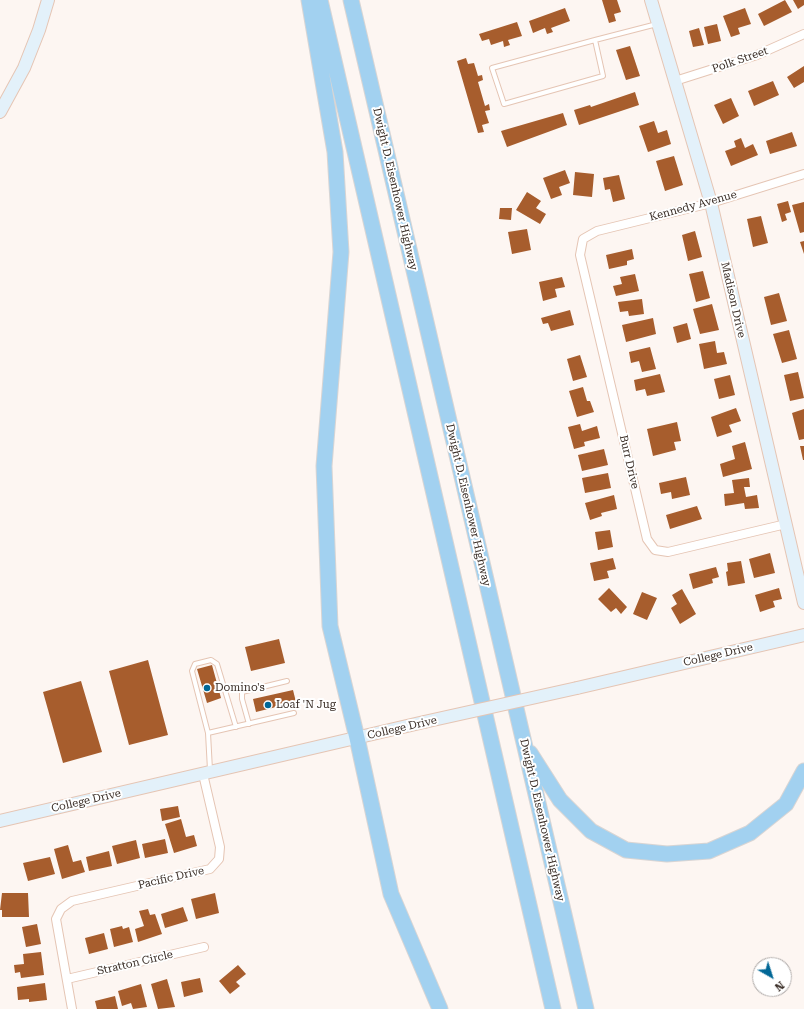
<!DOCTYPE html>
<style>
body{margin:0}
#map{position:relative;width:804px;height:1009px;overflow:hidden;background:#fdf6f2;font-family:"Roboto Serif",serif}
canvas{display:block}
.north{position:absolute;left:752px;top:957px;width:40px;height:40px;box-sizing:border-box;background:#fff;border:1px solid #b0aba9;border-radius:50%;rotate:141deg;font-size:11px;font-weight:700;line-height:16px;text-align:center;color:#3a2e27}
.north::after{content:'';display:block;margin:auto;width:14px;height:18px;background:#016796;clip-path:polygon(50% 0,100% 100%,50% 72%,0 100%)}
</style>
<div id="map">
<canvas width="804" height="1009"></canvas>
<div class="north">N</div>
</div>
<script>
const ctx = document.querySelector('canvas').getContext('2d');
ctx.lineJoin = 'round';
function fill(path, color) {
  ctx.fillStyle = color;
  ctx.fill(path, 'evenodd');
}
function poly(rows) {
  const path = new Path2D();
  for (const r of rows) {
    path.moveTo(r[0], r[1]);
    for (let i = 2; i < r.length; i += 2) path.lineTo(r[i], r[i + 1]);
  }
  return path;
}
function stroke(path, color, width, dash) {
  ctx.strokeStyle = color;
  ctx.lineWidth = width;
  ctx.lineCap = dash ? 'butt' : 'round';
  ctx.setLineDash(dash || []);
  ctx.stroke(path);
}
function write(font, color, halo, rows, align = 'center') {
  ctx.font = font + ' "Roboto Serif",serif';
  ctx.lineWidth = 4;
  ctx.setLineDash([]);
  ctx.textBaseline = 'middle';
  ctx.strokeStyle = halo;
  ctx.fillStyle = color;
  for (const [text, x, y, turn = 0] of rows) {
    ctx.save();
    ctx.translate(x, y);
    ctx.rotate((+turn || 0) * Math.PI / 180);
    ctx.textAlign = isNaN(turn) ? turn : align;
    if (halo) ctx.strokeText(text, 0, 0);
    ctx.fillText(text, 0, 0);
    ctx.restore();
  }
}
const building = poly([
 [602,0,617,0,621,12,614,14,616,21,609,23],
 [785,0,792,12,764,26,758,14],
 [793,0,804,0,804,5,798,9],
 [565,8,570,21,551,28,553,32,547,34,545,28,533,33,529,21],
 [745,8,751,24,738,28,740,34,731,37,723,16],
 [517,22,522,36,508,40,510,45,504,47,503,41,491,45,489,39,482,41,479,34],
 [717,24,721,41,708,44,704,27],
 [699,28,704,45,693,47,689,31],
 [630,46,640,76,626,80,616,50],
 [466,58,468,64,474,63,478,76,482,75,483,80,478,82,485,106,489,104,490,110,485,111,489,123,482,125,484,132,478,133,457,61],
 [804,66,804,82,794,88,787,77],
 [773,81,779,95,754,106,748,91],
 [635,92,639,105,579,125,574,110,590,105,591,107],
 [731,98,739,116,723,124,714,105],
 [563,113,567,125,507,147,501,131],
 [654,121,658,133,667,130,671,144,648,152,639,126],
 [792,132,797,146,770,154,766,141],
 [741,138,745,148,753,144,758,155,731,166,725,151,736,147,734,141],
 [674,156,683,185,665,191,656,161],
 [565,170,570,183,559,187,562,195,551,199,543,178],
 [575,172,594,174,592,197,573,195],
 [619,175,625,199,613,202,610,189,605,190,603,178],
 [527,192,541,201,536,208,546,214,540,224,516,210],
 [788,201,791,212,785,214,787,220,782,222,777,204],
 [804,202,804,232,800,233,792,205],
 [500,208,512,208,511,220,499,219],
 [761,216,768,243,753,247,747,219],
 [527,229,531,250,512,254,508,232],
 [695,231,702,257,688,261,682,235],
 [804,241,804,254,800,242],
 [632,249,634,259,627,261,627,265,609,269,606,255],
 [703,271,710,298,696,302,689,274],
 [635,274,639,291,616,296,613,286,622,284,620,277],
 [562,277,565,287,555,289,557,297,543,301,539,282],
 [779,293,787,321,771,325,764,297],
 [642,299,644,314,629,316,628,311,620,312,618,302],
 [712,304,719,330,700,334,693,309],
 [570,310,574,325,551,331,548,323,543,324,541,318],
 [653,318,656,334,626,342,622,325],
 [687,323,691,339,677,343,673,327],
 [789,330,797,359,782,363,773,334],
 [715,341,717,353,724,352,727,364,704,369,699,344],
 [650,347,656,369,642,372,639,361,631,363,629,352],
 [580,355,587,377,573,381,567,359],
 [798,372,804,398,790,401,784,375],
 [660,374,665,392,647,396,645,389,636,391,634,380],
 [730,375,735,395,719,399,714,379],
 [583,387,587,401,590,401,594,412,577,417,569,391],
 [736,408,741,421,729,425,732,432,717,437,711,417],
 [804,409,804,439,799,440,792,413],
 [677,422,681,441,674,442,676,450,653,456,647,429],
 [580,424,582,431,597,426,600,438,584,442,585,446,574,449,568,427],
 [745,442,752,469,723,477,720,464,735,459,732,446],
 [800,446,804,446,804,460,803,460],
 [604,449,608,465,582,471,578,455],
 [608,473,611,488,585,493,582,478],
 [686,477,690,495,672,499,671,492,661,494,659,483],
 [749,478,750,487,744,487,746,497,757,495,759,508,745,509,744,503,725,506,724,494,734,493,732,480],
 [614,495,617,509,601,513,602,516,590,520,585,503],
 [697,506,702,519,670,529,666,515],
 [610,530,613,547,598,550,595,532],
 [770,553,775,573,754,578,749,559],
 [613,558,616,569,607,571,609,578,594,581,590,563],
 [741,561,745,583,728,586,726,572,728,571,727,563],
 [716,567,719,577,712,579,713,583,693,589,689,574],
 [609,588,627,607,621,614,616,608,611,612,598,599],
 [779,588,782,599,773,601,775,607,760,612,755,595],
 [682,589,696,614,680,624,671,608,677,604,672,595],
 [642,592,657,598,647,620,633,614],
 [279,639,285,663,251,671,245,647],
 [148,660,168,735,129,745,109,671],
 [212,665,221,698,207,703,197,669],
 [81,681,102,752,63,763,43,692],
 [293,690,296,702,256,712,253,699],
 [178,806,180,817,162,821,160,809],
 [181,819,186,837,194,835,197,846,174,853,165,824],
 [165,839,168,853,145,858,142,844],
 [136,840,140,858,117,864,112,846],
 [68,845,73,862,81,860,85,872,62,879,54,849],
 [109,851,112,866,89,871,86,857],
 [50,857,55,874,28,881,23,863],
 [2,893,28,893,29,917,2,917,2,910,0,910],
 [215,893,219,913,196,919,191,899],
 [183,907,188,921,165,928,161,914],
 [148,909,150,915,155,914,162,934,138,942,135,929,144,926,139,911],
 [37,924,41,944,26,947,22,927],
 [122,926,123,929,129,927,133,942,114,947,110,929],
 [104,933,108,949,89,954,85,938],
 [41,952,44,975,21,978,20,972,15,973,14,965,24,964,23,954],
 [238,965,246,974,236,982,240,986,230,994,219,981],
 [200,978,203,992,184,997,181,982],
 [167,979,175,1007,158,1009,151,984],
 [45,983,47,1000,29,1002,29,999,18,1000,17,987],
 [141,984,147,1007,133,1009,131,1003,122,1006,118,991],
 [115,996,118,1009,97,1009,95,1001]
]);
const lane = poly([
 [595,40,603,76,504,104,492,68,595,40,657,24],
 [249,724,242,699,242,692,287,681],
 [208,733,294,713],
 [210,770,208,733,192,671,195,664,211,660,217,664,236,727]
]);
const street = poly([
 [675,81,757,55,804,34],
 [786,524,668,552,655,550,647,539,580,255,583,239,597,231,711,203,804,174],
 [67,979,204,947],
 [72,1009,56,919,61,909,72,901,210,869,219,859,220,847,203,774]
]);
const secondary = poly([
 [651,0,711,203,804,603],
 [0,112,24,68,39,30,48,0],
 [577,688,804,635],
 [0,821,424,722]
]);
const highway = poly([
 [309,0,335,152,341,252,324,466,330,626,357,738,391,894,440,1009],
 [320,0,553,1009],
 [351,0,586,1009],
 [530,753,560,800,591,831,626,850,667,854,709,851,750,833,786,804,804,771]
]);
const secondaryBridge = poly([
 [424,722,577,688]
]);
const markers = [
 [207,688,4,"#016796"],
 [268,705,4,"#016796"]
];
const streetNames = [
 ["Polk Street",740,60,-19],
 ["Dwight D. Eisenhower Highway",395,189,77],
 ["Kennedy Avenue",693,206,-15],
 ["Madison Drive",733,300,77],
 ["Burr Drive",629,462,77],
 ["Dwight D. Eisenhower Highway",468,505,77],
 ["College Drive",718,655,-13],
 ["College Drive",402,728,-13],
 ["College Drive",86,801,-13],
 ["Dwight D. Eisenhower Highway",542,820,77],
 ["Pacific Drive",171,878,-13],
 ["Stratton Circle",135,963,-13]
];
const poiNames = [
 ["Domino's",215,688],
 ["Loaf 'N Jug",276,705]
];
fill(building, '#a75d2d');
stroke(lane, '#e5c5b4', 6);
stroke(street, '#e5c5b4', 10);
stroke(secondary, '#e5c5b4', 14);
stroke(highway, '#d8d5d4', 17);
stroke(lane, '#fff', 4);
stroke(street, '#fff', 8);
stroke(secondary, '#e3f1fa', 12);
stroke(highway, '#a2d1f0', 15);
stroke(secondaryBridge, '#e5c5b4', 14, []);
stroke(secondaryBridge, '#e3f1fa', 12);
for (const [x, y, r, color] of markers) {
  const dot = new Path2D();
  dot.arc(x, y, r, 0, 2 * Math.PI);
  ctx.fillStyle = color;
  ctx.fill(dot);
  stroke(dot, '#fff', 1.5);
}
write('11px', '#3a2e27', '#fff', streetNames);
write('11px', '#3a2e27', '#fff', poiNames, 'left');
</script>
